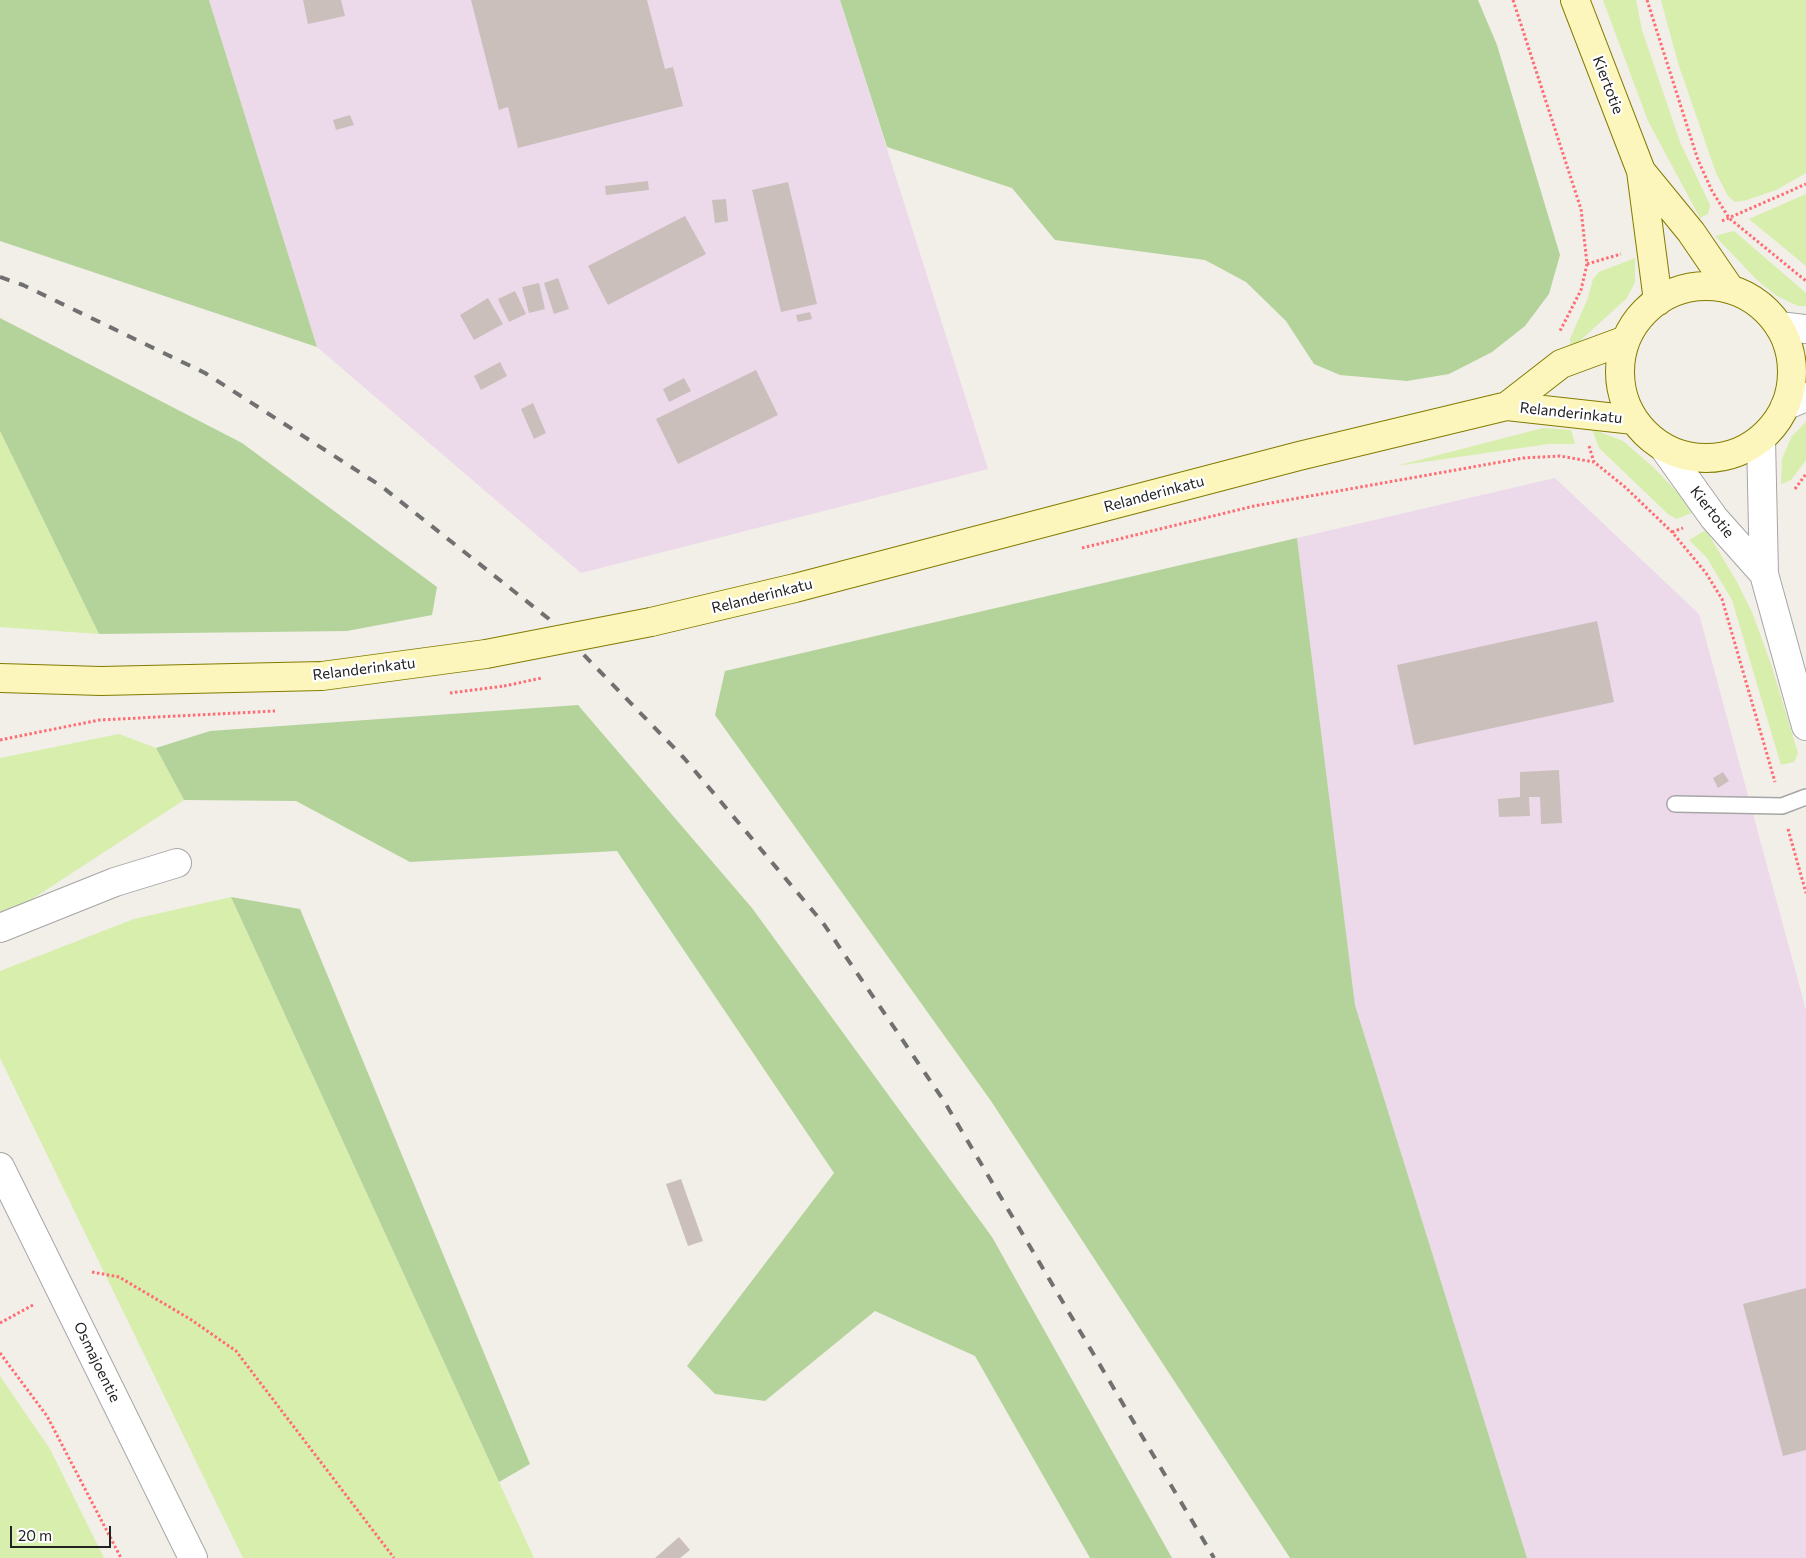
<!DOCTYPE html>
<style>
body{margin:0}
#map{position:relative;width:1806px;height:1558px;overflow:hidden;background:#f2eee8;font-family:Commissioner,sans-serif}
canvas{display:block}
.scale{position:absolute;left:10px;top:1526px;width:101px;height:22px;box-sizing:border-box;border:2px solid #222;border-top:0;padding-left:6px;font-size:15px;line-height:18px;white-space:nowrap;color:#222;-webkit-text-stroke:4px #fff;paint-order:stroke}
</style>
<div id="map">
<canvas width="1806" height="1558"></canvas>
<div class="scale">20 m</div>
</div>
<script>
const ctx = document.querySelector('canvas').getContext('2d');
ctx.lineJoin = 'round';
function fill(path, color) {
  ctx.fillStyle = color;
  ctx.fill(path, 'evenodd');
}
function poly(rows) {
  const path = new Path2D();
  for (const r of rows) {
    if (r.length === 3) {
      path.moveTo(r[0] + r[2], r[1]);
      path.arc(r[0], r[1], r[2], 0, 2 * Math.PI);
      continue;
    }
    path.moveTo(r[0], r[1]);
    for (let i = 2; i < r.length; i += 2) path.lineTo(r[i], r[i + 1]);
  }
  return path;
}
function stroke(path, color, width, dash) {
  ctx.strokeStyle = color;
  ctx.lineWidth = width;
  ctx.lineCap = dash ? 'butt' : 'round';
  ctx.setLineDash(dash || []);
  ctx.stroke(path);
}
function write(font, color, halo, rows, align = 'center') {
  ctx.font = font + ' Commissioner,sans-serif';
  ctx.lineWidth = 4.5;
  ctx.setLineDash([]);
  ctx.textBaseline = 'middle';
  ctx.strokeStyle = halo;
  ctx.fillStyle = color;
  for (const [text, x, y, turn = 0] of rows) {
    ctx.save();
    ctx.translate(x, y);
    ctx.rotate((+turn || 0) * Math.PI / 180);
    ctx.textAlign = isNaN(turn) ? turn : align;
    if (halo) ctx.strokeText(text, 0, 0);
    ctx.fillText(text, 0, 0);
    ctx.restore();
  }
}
const industrial = poly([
 [209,0,840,0,988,469,581,573,317,347],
 [1555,478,1699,614,1806,1010,1806,1558,1527,1558,1355,1005,1297,538]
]);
const grass = poly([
 [1603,0,1636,0,1642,30,1680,142,1710,205,1708,214,1700,218,1648,121],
 [1661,0,1806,0,1806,173,1776,190,1747,200,1735,202,1728,196,1716,173,1678,63],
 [1806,194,1806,266,1749,219],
 [1734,231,1806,293,1806,306,1798,306,1777,296,1757,280,1715,236],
 [1635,258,1635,282,1627,298,1571,349,1570,339,1588,298,1593,279,1599,272],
 [1806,422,1806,460,1791,480,1781,484,1782,459,1792,436],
 [1543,428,1571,430,1575,444,1548,444,1396,466],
 [1592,429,1623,441,1652,466,1678,493,1692,513,1676,519,1668,514,1599,448],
 [0,431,99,634,0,627],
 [1706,530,1737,582,1752,612,1772,667,1798,753,1794,762,1781,765,1732,600,1707,558,1689,540],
 [119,734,156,748,184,800,0,920,0,758],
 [231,897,499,1482,534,1558,243,1558,0,1058,0,971,134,919],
 [0,1376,50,1449,104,1558,0,1558]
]);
const forest = poly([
 [0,0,209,0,317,347,0,241],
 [840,0,1478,0,1497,45,1560,255,1549,294,1525,326,1492,352,1449,374,1407,381,1340,375,1314,364,1286,321,1246,282,1205,260,1055,240,1012,188,887,147],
 [0,318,242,443,437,587,432,615,347,631,99,634,0,431],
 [1297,538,1355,1005,1527,1558,1290,1558,991,1101,715,715,725,671],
 [578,705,752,908,992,1237,1172,1558,1090,1558,975,1356,875,1311,765,1401,715,1394,687,1366,834,1173,617,851,410,862,296,801,184,800,156,748,210,731],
 [231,897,300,909,530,1464,499,1482]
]);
const building = poly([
 [303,0,341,0,345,16,308,24],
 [471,0,647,0,665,69,673,67,683,106,518,148,508,107,499,110],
 [350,115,354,125,336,130,333,120],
 [648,181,649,190,606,195,605,186],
 [788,182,817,304,781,312,752,190],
 [726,199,728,221,715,223,712,200],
 [685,216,706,254,608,305,588,266],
 [558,278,569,309,554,314,544,283],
 [539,283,545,309,529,313,522,287],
 [515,291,526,314,509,322,498,299],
 [488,298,503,324,474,340,460,315],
 [810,312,812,319,798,322,796,315],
 [500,362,507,376,481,390,474,376],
 [756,370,778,415,678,464,656,419],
 [684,378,691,391,669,402,663,389],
 [533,403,546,433,534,439,521,409],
 [1597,621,1614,702,1414,745,1397,665],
 [1559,770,1562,823,1541,824,1540,797,1529,797,1530,816,1499,817,1498,799,1520,797,1520,772],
 [1723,772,1729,781,1718,788,1713,778],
 [681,1179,703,1241,688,1246,666,1184],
 [1806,1288,1806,1450,1783,1456,1743,1304],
 [679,1537,690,1550,680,1558,655,1558]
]);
const path = poly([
 [1513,0,1581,209,1587,264,1581,290,1560,331],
 [1647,0,1698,160,1712,191,1729,218,1806,281],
 [1722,221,1806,184],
 [1587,264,1621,254],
 [1589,446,1594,462],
 [1795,489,1806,474],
 [1672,532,1683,528],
 [1082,548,1254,506,1523,458,1560,456,1594,462,1625,487,1672,532,1706,573,1722,599,1775,782],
 [450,693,504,686],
 [0,740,99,720,275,711],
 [1788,829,1806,893],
 [92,1272,119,1277,190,1319,236,1351,394,1558],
 [0,1323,33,1305],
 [0,1353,47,1416,121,1558]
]);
const service = poly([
 [1675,804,1782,806,1806,797]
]);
const minor = poly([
 [1779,326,1806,329],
 [1785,406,1806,397],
 [0,928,115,882,177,863]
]);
const tertiary = poly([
 [1761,439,1764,574,1806,726],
 [1664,448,1714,518,1764,574],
 [0,1167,193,1558]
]);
const secondary = poly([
 [1575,0,1641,171,1658,301],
 [1641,171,1691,232,1730,289],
 [1706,372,86],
 [1507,406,1561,364,1626,340],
 [651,622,795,588,1299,456,1507,406,1634,420],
 [0,678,101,681,322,676,486,654]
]);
const rail = poly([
 [0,277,23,285,205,373,381,486,549,619,684,758,823,923,944,1101,1214,1558]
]);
const pathBridge = poly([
 [504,686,542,678]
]);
const secondaryBridge = poly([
 [486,654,651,622]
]);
const streetNames = [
 ["Kiertotie",1608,85,69],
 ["Relanderinkatu",1571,413,6],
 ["Relanderinkatu",1154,494,-15],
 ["Kiertotie",1712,512,52],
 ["Relanderinkatu",762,596,-14],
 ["Relanderinkatu",364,669,-7],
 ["Osmajoentie",97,1362,64]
];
fill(industrial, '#ecdaeb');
fill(grass, '#d7eead');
fill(forest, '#b4d39b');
fill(building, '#cbbfbb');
stroke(service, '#a6a6a6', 18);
stroke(minor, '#a6a6a6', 30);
stroke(tertiary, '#a6a6a6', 30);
stroke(secondary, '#827c00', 30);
stroke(path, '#ff6d74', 3, [2.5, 2.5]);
stroke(service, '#fff', 15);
stroke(minor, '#fff', 28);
stroke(tertiary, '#fff', 28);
stroke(secondary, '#fdf6bc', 28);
stroke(rail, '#707070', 4, [10, 10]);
stroke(secondaryBridge, '#827c00', 30, []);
stroke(pathBridge, '#ff6d74', 3, [2.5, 2.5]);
stroke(secondaryBridge, '#fdf6bc', 28);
write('15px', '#222', '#fff', streetNames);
</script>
